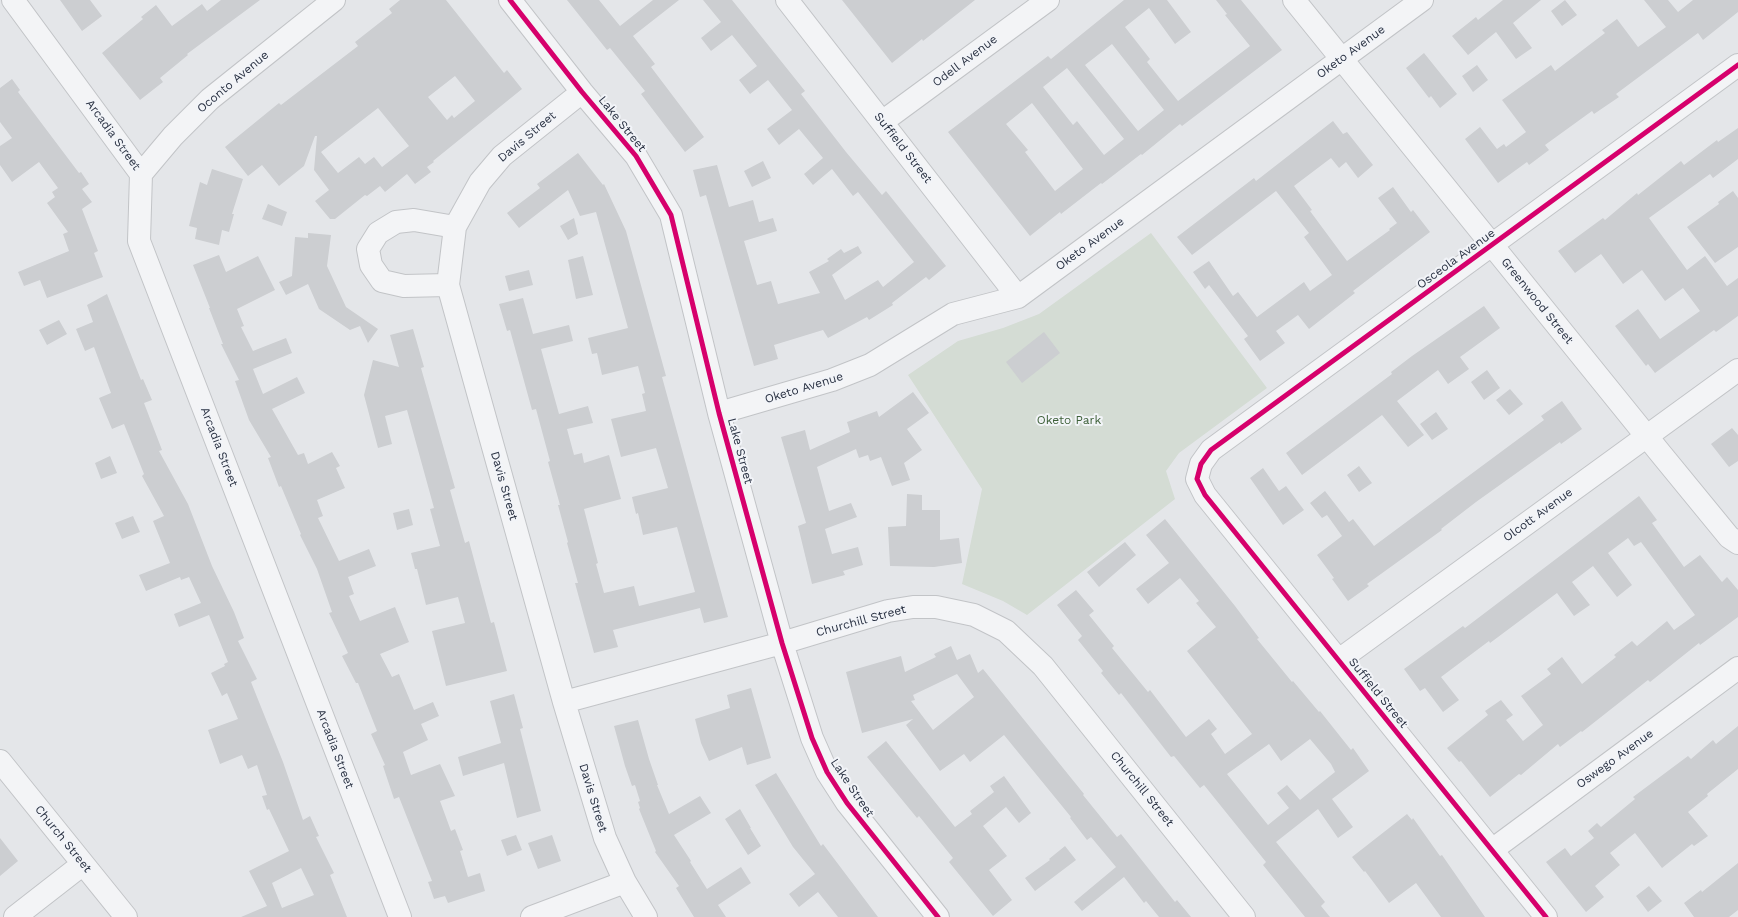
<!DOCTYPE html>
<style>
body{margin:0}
canvas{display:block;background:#e4e6e9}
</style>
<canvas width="1738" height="917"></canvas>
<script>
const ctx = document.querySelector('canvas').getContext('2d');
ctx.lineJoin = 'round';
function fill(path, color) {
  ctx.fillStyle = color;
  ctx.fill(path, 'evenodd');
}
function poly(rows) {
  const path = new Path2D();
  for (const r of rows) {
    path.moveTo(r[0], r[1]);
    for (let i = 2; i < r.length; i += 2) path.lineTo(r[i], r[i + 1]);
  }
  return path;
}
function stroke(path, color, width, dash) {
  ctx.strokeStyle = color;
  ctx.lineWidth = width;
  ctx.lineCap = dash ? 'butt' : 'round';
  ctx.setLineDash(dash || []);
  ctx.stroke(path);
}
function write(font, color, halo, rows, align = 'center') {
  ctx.font = font + ' "Work Sans",sans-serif';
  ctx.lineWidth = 4;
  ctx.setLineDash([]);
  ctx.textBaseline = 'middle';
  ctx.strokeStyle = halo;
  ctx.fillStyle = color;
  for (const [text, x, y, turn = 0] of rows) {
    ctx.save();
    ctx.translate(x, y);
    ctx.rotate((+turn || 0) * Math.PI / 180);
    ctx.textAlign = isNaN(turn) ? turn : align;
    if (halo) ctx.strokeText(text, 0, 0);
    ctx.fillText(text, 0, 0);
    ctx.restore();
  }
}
const green = poly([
 [1151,233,1267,388,1179,453,1166,471,1175,499,1027,615,1003,601,962,584,982,489,908,375,958,341,1003,328,1039,314]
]);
const building = poly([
 [60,0,90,0,102,16,82,31],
 [221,0,260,0,187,54,188,55,160,78,163,82,140,100,102,53,143,19,141,17,156,5,172,26,202,4,207,11],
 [400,0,446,0,504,73,507,70,522,89,433,161,434,162,427,167,431,172,415,184,407,174,385,192,380,186,367,196,365,195,335,219,330,219,315,201,329,190,314,170,317,136,315,136,304,166,279,186,262,165,248,176,225,147,279,103,281,105,358,46,355,42,392,13,389,9],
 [455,76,475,101,454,118,452,115,447,120,428,97],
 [378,108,409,146,382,167,374,157,365,164,359,157,338,173,321,152],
 [567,0,599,0,620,26,653,0,679,0,633,36,655,64,651,67,704,137,685,152,641,94,645,91,610,48,607,50],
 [703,0,732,0,805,91,801,94,846,152,882,195,886,191,946,266,929,280,926,277,892,303,893,305,869,320,867,317,828,338,823,330,774,345,778,359,754,366,706,195,700,197,693,170,717,165,729,207,753,200,759,222,773,218,777,231,744,241,757,285,771,281,778,304,820,293,809,272,829,261,827,259,841,249,844,253,858,246,862,253,832,275,845,300,878,280,883,287,914,262,858,192,853,196,832,169,813,185,804,174,823,158,799,129,779,145,767,129,792,110,768,80,750,94,739,80,757,66,732,35,711,51,701,38,721,22],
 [842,0,975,0,923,41,922,39,892,63],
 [1124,0,1167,0,1191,32,1175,44,1149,8,1125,27,1150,59,1147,62,1178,101,1250,46,1225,15,1227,14,1216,0,1241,0,1282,50,1182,126,1180,124,1142,155,1141,154,1102,184,1101,183,1061,214,1060,212,1030,236,948,132,1048,56,1051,59],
 [1112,44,1164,110,1138,131,1085,65],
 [1067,68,1124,139,1104,155,1077,121,1073,125,1043,87],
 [1032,103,1083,169,1055,191,1025,152,1028,150,1006,124],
 [1503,0,1541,0,1513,23,1532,48,1516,59,1496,32,1468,55,1452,36,1476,17,1478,20],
 [1565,0,1577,15,1562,26,1551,11],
 [1644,0,1668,0,1678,12,1693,0,1738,0,1738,12,1703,40,1698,33,1616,94,1619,97,1594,114,1592,111,1545,145,1549,150,1529,165,1527,162,1498,183,1465,139,1480,127,1497,149,1504,144,1506,147,1526,132,1502,100,1551,65,1555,71,1605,33,1602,30,1617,19,1638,47,1666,27],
 [1424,53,1457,94,1440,108,1431,96,1429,98,1406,68],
 [1477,65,1488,80,1473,92,1462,76],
 [12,79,20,90,18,92,79,173,81,172,89,184,82,189,92,202,82,209,98,251,94,253,103,277,47,298,40,280,24,286,18,272,69,251,63,234,68,232,47,203,55,197,52,192,58,188,39,162,12,182,0,165,0,146,12,138,0,122,0,88],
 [1333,121,1343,134,1347,132,1373,165,1358,178,1346,162,1339,168,1331,158,1294,186,1312,210,1310,211,1347,261,1390,230,1389,229,1397,223,1378,198,1393,187,1411,212,1413,210,1430,232,1353,291,1355,293,1309,329,1298,315,1276,331,1285,343,1260,361,1244,339,1248,336,1209,285,1205,289,1193,272,1209,261,1233,296,1238,292,1257,317,1304,282,1310,291,1332,275,1304,237,1309,233,1276,191,1192,255,1177,237,1254,178,1256,181],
 [1738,128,1738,159,1713,178,1710,174,1649,218,1687,270,1705,256,1727,286,1738,278,1738,316,1716,332,1714,330,1655,373,1648,364,1646,366,1615,326,1638,309,1660,339,1700,311,1683,288,1665,301,1642,270,1623,284,1601,254,1575,273,1558,251,1603,218,1605,220,1637,193,1638,195,1681,161,1684,165,1717,140,1718,142],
 [578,153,603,185,604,184,626,231,666,376,662,377,728,617,704,623,700,608,613,630,618,647,594,653,575,583,578,583,567,543,568,542,558,505,560,505,548,462,550,461,536,409,532,410,510,330,507,331,499,304,523,298,533,334,569,325,573,341,541,349,559,414,588,406,593,423,567,429,574,455,582,453,584,463,609,455,621,499,584,509,598,563,596,564,604,593,634,586,639,606,695,592,677,527,643,535,638,513,636,514,632,497,668,488,656,448,621,457,611,419,646,411,642,394,645,393,638,366,602,375,597,353,592,354,588,338,628,328,596,212,580,216,568,190,519,228,507,213,540,188,537,184],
 [763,161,771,178,752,187,744,171],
 [212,169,243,179,232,214,234,214,229,232,222,230,219,245,195,239,197,228,189,226,200,182,207,185],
 [1733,191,1738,198,1738,247,1715,263,1687,227,1719,204,1718,202],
 [268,204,287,212,282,226,262,219],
 [574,218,578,234,568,240,560,226],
 [308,233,331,235,327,266,346,307,378,329,368,343,360,326,350,330,319,309,308,284,286,295,279,282,292,276,295,237,308,238],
 [219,255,226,272,258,256,275,290,237,309,244,326,241,327,253,351,286,338,292,353,253,369,263,394,297,377,305,393,272,409,298,455,304,453,308,464,332,452,340,466,336,468,345,488,317,500,323,516,318,518,339,561,369,549,376,566,348,577,354,594,349,596,360,621,395,607,409,642,380,654,392,677,399,674,414,710,433,702,439,716,421,724,428,740,403,752,411,775,440,764,455,796,440,801,451,831,455,829,463,850,460,851,468,877,480,873,485,891,448,903,445,896,434,899,428,882,432,881,399,797,394,799,383,766,385,765,371,734,377,731,358,683,356,683,342,656,348,653,329,613,332,612,317,569,300,535,301,534,281,486,279,487,268,458,271,457,249,420,235,381,239,380,221,344,223,344,209,308,210,308,193,265],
 [583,256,593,295,576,299,568,260],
 [529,270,533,285,509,291,505,276],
 [107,294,141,380,143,379,152,400,144,403,162,450,159,451,188,504,212,566,234,612,244,638,238,641,257,679,251,682,283,762,303,820,310,816,319,836,316,837,334,873,330,875,347,917,241,917,267,906,249,871,289,851,269,809,267,810,262,796,267,795,257,765,248,769,242,755,220,764,208,730,238,719,227,693,222,696,211,673,225,666,224,664,228,662,209,615,179,627,174,614,201,603,189,577,181,580,180,577,146,591,139,575,170,563,153,521,164,516,142,476,144,474,124,424,112,429,99,398,111,393,94,347,85,351,76,329,93,322,87,305],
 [301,868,314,895,282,908,272,883],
 [1484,306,1500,328,1460,357,1469,369,1448,384,1438,370,1397,401,1424,435,1408,447,1382,415,1302,475,1286,453,1392,374,1391,372,1412,356],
 [59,320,67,334,47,345,39,330],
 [413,329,424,367,421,368,455,488,450,490,465,543,469,541,491,623,494,622,507,671,446,686,432,631,465,623,458,597,426,605,417,569,415,569,411,553,440,546,430,509,434,508,407,410,385,416,392,444,378,448,364,395,373,360,399,367,390,335],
 [1044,332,1060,353,1022,383,1006,362],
 [1487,370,1500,388,1484,400,1471,382],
 [1510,389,1523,404,1509,415,1496,400],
 [913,392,929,413,907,429,922,450,904,463,910,480,892,486,881,457,870,461,868,455,859,458,856,449,817,467,829,511,851,503,857,517,825,529,832,554,858,547,863,565,843,571,845,575,812,584,798,526,806,523,781,437,805,430,810,450,850,432,847,422,877,411,879,417],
 [1562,401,1582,429,1561,444,1560,442,1476,502,1441,529,1442,530,1367,584,1369,586,1348,601,1332,579,1334,578,1317,555,1342,536,1327,515,1322,518,1310,503,1325,491,1349,522,1353,519,1374,546,1544,420,1541,416],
 [1436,412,1448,429,1432,440,1420,424],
 [1732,428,1738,435,1738,461,1729,467,1711,444],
 [110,456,117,473,101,479,95,463],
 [1359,466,1372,483,1359,492,1347,475],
 [1263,468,1279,491,1286,486,1304,510,1283,525,1250,478],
 [907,494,922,495,922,510,940,510,940,540,959,538,962,563,934,567,890,566,888,527,906,526],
 [1639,496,1657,520,1652,523,1684,567,1700,555,1722,582,1727,577,1738,590,1738,617,1700,645,1699,643,1650,682,1648,680,1582,732,1581,731,1560,747,1558,744,1521,775,1519,774,1490,797,1461,761,1459,762,1447,748,1488,715,1485,711,1501,700,1513,715,1506,720,1523,741,1543,725,1521,696,1551,674,1547,669,1562,657,1582,684,1616,657,1614,655,1632,641,1637,646,1667,621,1674,630,1695,615,1641,542,1634,546,1628,538,1608,553,1632,585,1617,597,1593,566,1572,582,1590,605,1574,616,1557,593,1490,643,1489,641,1441,677,1459,700,1443,712,1425,688,1420,691,1404,669,1463,626,1465,628],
 [409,509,413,525,397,530,393,513],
 [133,516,140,532,122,539,115,523],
 [1165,519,1235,606,1259,638,1257,639,1292,682,1293,681,1319,712,1320,711,1351,750,1353,748,1369,771,1332,799,1353,827,1338,838,1318,809,1276,842,1325,902,1321,906,1330,917,1305,917,1263,865,1266,862,1204,785,1200,788,1174,756,1171,757,1121,693,1119,695,1101,673,1103,671,1078,640,1082,636,1057,605,1076,590,1094,611,1089,615,1114,646,1112,648,1148,692,1150,690,1186,737,1209,719,1217,729,1211,734,1225,754,1252,734,1187,651,1216,627,1196,603,1199,601,1180,578,1148,604,1136,589,1169,563,1146,535],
 [1310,739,1331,764,1335,772,1300,800,1287,785,1277,793,1289,808,1268,825,1227,774,1269,744,1281,761],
 [1125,542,1136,555,1099,587,1087,572],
 [951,646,957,660,970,654,978,673,983,669,1084,794,1083,795,1117,837,1121,834,1175,902,1177,900,1191,917,1159,917,1146,901,1144,903,1124,877,1082,911,1074,902,1116,867,1091,837,1087,840,1070,818,1071,817,1004,735,970,762,964,754,940,771,906,725,913,719,862,733,846,672,901,656,905,672,936,657,934,654],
 [957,674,974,697,933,730,911,701,915,700,913,695],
 [751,688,771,758,747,765,742,747,709,761,701,743,695,719,730,708,727,695],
 [514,694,523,728,520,729,541,811,517,818,504,763,463,776,458,757,501,743,490,701],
 [638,720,649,759,658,785,657,785,669,814,700,796,711,813,674,835,691,861,690,862,707,889,741,867,751,883,718,905,726,917,694,917,676,888,679,886,655,852,656,851,639,809,640,808,638,802,640,801,635,785,632,786,625,766,614,726],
 [1738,726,1738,769,1707,794,1708,796,1688,812,1708,836,1694,846,1692,844,1662,868,1635,833,1610,853,1620,865,1595,886,1604,897,1586,912,1546,862,1565,848,1571,856,1594,838,1588,831,1597,823,1601,827,1635,799,1633,797,1688,756,1691,759,1713,740,1716,744],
 [886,741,955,827,972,814,970,811,994,792,990,786,1004,776,1031,813,1019,823,1006,807,983,826,1007,856,989,870,1012,900,993,916,949,862,953,858,919,816,917,818,867,757],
 [776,773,821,846,823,844,878,917,838,917,818,892,799,907,789,894,815,874,793,847,755,785],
 [740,809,751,828,750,828,761,846,748,855,725,819],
 [1407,814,1412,820,1413,818,1440,856,1442,855,1485,917,1441,917,1416,883,1389,903,1365,871,1364,872,1352,857],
 [516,835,522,850,507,856,501,840],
 [552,835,561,861,538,869,528,843],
 [0,838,18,861,0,876],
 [1065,846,1076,860,1035,891,1025,878,1050,860,1049,859],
 [1738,863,1738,910,1729,917,1694,917,1684,903,1701,890,1702,892],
 [1649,886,1662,901,1648,912,1636,896]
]);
const minor = poly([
 [13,0,141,174,139,241,400,917],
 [510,0,582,92,636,156,671,215,719,413,782,643,812,738,827,772,847,803,938,917],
 [787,0,1018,297],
 [1294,0,1661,454,1729,537,1738,543],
 [582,92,502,156,480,182,455,227,448,285,564,702,605,838,625,882,646,917],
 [882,122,1048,0],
 [141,174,173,136,210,99,334,0],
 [448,285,404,286,382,281,371,265,368,249,378,233,396,222,414,220,455,227],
 [719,413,832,380,870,365,953,314,1018,297,1422,0],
 [1339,660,1738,370],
 [564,702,782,643,888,611,913,607,936,607,974,615,1006,631,1043,666,1244,917],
 [0,761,126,917],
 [1492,850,1738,668],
 [15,917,83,864],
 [532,917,625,882],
 [1546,917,1205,495,1197,479,1201,464,1211,450,1738,65]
]);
const cycleway = poly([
 [510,0,582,92,636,156,671,215,719,413,782,643,812,738,827,772,847,803,938,917],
 [1546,917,1205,495,1197,479,1201,464,1211,450,1738,65]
]);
const streetNames = [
 ["Oketo Avenue",1351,52,-36],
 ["Odell Avenue",965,61,-37],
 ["Oconto Avenue",233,82,-40],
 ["Lake Street",622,124,51],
 ["Arcadia Street",113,135,54],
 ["Davis Street",527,137,-40],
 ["Suffield Street",903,148,52],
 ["Oketo Avenue",1090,244,-36],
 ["Osceola Avenue",1456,259,-36],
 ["Greenwood Street",1537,301,51],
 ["Oketo Avenue",804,388,-17],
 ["Arcadia Street",219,447,69],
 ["Lake Street",740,451,75],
 ["Davis Street",504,486,74],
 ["Olcott Avenue",1538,515,-36],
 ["Churchill Street",861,621,-15],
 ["Suffield Street",1378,693,51],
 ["Arcadia Street",335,749,69],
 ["Oswego Avenue",1615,759,-36],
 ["Lake Street",852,788,56],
 ["Churchill Street",1142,789,51],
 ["Davis Street",593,798,73],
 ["Church Street",63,839,51]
];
const parkNames = [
 ["Oketo Park",1069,420]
];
fill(green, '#d4dcd4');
fill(building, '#ccced1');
stroke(minor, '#c2c4c7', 24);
stroke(minor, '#f3f4f6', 22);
stroke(cycleway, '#d6006c', 5);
write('12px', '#2a3243', '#f2f4f8', streetNames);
write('12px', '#3c5f37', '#f2f4f8', parkNames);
</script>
